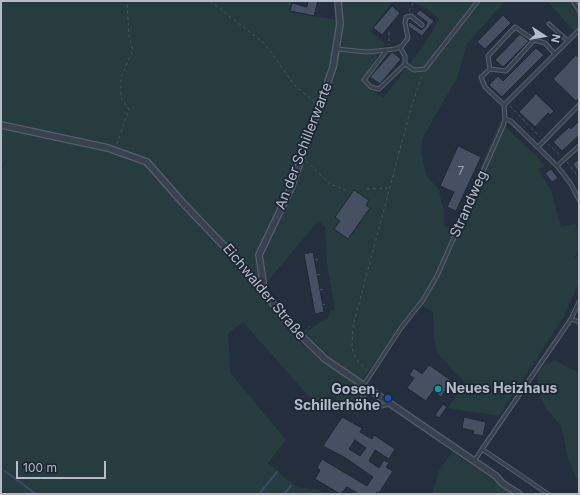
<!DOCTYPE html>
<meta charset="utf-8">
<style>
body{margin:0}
#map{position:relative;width:580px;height:495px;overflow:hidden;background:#242f3e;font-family:Inter,sans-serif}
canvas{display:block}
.frame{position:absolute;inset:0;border:2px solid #b4bcc9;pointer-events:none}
.north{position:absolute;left:524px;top:16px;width:40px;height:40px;-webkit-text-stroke:3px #1d2633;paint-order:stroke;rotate:102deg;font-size:11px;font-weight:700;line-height:16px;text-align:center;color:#b4bcc9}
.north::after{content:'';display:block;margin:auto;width:14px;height:18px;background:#b4bcc9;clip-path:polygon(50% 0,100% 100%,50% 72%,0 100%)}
.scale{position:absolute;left:16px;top:461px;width:90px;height:18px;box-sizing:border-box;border:2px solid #b4bcc9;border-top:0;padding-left:5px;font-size:12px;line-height:14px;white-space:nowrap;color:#b4bcc9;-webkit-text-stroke:3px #1d2633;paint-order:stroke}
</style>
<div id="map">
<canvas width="580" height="495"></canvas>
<div class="frame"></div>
<div class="north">N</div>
<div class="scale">100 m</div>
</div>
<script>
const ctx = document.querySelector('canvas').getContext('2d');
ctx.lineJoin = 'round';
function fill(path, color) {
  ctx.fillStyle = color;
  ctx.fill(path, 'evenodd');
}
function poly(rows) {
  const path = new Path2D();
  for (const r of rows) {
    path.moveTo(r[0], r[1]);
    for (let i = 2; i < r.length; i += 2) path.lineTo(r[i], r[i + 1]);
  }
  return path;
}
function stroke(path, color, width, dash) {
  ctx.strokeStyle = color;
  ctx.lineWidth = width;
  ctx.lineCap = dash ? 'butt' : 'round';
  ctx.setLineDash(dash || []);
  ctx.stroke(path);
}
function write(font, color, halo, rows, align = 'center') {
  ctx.font = font + ' Inter,sans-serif';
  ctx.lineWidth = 3.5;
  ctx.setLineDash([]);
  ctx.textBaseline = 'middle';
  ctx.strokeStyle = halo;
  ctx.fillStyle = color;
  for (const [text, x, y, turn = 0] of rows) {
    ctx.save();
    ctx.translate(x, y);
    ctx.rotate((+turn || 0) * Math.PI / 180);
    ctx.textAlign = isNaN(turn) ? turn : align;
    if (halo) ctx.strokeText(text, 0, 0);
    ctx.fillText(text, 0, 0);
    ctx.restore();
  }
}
const green = poly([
 [1,1,292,1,289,12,337,20,337,1,393,1,370,31,385,44,362,81,383,98,423,47,439,19,423,6,409,1,505,1,467,44,457,78,422,139,421,152,426,175,438,189,444,210,444,226,454,230,500,121,545,165,538,169,551,190,561,227,575,224,577,229,578,251,574,258,579,255,579,280,576,289,563,318,499,416,448,408,465,383,438,354,434,339,433,312,418,303,362,380,334,363,303,335,321,321,328,319,330,311,335,310,327,263,325,226,318,221,265,285,260,280,254,287,303,345,361,389,358,405,348,399,345,404,329,395,319,408,243,322,228,333,230,372,286,440,268,463,296,487,318,490,325,494,1,494,1,170,7,160,1,167],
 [547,1,579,1,579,26,574,31],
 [555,360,579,373,579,480,576,477,568,458,561,426,546,409,538,390,537,377,539,370,546,364],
 [452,452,516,494,432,494,439,471]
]);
const stream = poly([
 [5,471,36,494],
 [259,494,277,472],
 [284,494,291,486]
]);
const building = poly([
 [308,1,318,1,314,16,290,11,292,3,307,7,308,1],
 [392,6,400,13,382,35,373,28,392,6],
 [420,10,434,21,422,36,409,27,408,24,410,22,421,30,425,27,427,22,416,14,420,10],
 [503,15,511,23,485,49,477,42,503,15],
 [520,34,529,41,503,67,495,60,520,34],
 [536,48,544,55,502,97,489,85,498,76,503,81,536,48],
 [392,52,401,59,380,84,370,77,392,52],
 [576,55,579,58,579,98,576,101,553,79,576,55],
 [536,94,554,111,550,115,548,113,535,127,519,112,536,94],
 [579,121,579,135,562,151,553,142,569,127,571,129,579,121],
 [458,146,481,157,456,211,447,207,454,192,440,186,458,146],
 [579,159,579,173,573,164,579,159],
 [551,169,558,178,552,182,545,173,551,169],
 [354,190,369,200,366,205,370,208,348,239,334,229,340,221,335,217,354,190],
 [313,252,324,312,315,314,304,254,313,252],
 [429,365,452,381,441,397,433,391,426,401,407,388,414,378,409,375,414,368,422,374,429,365],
 [443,404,447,407,439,418,435,415,443,404],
 [342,417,362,428,360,432,372,439,374,435,395,449,389,459,375,450,370,459,369,461,379,468,384,460,389,463,386,467,393,471,379,493,377,492,375,494,359,494,347,487,340,494,315,479,320,470,317,468,322,459,367,486,373,477,344,457,323,446,342,417],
 [355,440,366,448,360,456,349,449,355,440],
 [464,417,486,422,483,436,473,434,474,431,462,428,464,417]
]);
const path = poly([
 [210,1,265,44,296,87,315,102],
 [409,11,414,1],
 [389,32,389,45],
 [510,106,540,137],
 [1,138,4,132],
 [117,144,129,109,121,98,121,77,133,50,129,36,127,1],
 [548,144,561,156],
 [306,161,329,183,345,190],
 [567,162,579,178],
 [367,189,389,188],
 [315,260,319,259],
 [317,275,322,274],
 [320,290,324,289],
 [322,305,327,304],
 [305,332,310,326],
 [367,371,356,359,352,348,353,326,411,108,422,75]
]);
const lane = poly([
 [573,1,579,10],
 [549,24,568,41],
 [337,49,367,52,395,49,402,46,408,38,405,23,406,17,411,16,422,25],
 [386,51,364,80,371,87,379,89,405,64,405,56,400,47],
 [405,64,414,70,425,69,478,1],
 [490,69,488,56,515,27,534,40],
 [504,105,485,87,481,77,490,69,506,71,534,40,545,43,555,54],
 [505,119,511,121,557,166,571,184,579,200],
 [538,147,579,105],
 [557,166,579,146],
 [571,319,579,322],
 [363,386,401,328,423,300,437,276,503,126,505,119,504,105,579,30],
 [369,390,363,396,362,401,366,406,372,408,390,404],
 [482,449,548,494],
 [474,461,571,319,579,302]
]);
const street = poly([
 [1,125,108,148,147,162,183,203,244,267,291,326,325,359,496,476,502,483,519,494],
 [261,288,263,282,259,255,291,188,333,67,340,24,338,1]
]);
const markers = [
 [438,389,4,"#0f9aa8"],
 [388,398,4,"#1a4fb4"]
];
const numberNames = [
 ["7",461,171]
];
const streetNames = [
 ["An der Schillerwarte",304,146,-69],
 ["Strandweg",469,204,-66],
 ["Eichwalder Straße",264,292,50]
];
const poiNames = [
 ["Neues Heizhaus",446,389],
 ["Gosen,",380,390,"right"],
 ["Schillerhöhe",380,406,"right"]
];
fill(green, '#263c3f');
stroke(stream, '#394c67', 2);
fill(building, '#455162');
stroke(building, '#1f2835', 1);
stroke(lane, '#565f6c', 5);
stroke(street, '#565f6c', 8);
stroke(path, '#44595c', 1, [3, 3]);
stroke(lane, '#38414e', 3);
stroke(street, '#38414e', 5.5);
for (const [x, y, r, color] of markers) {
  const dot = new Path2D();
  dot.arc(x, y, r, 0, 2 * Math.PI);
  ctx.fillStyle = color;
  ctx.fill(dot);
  stroke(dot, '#1d2633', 1.5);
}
write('12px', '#98a1af', null, numberNames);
write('14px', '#b4bcc9', '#1d2633', streetNames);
write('bold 14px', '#b4bcc9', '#1d2633', poiNames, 'left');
</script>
